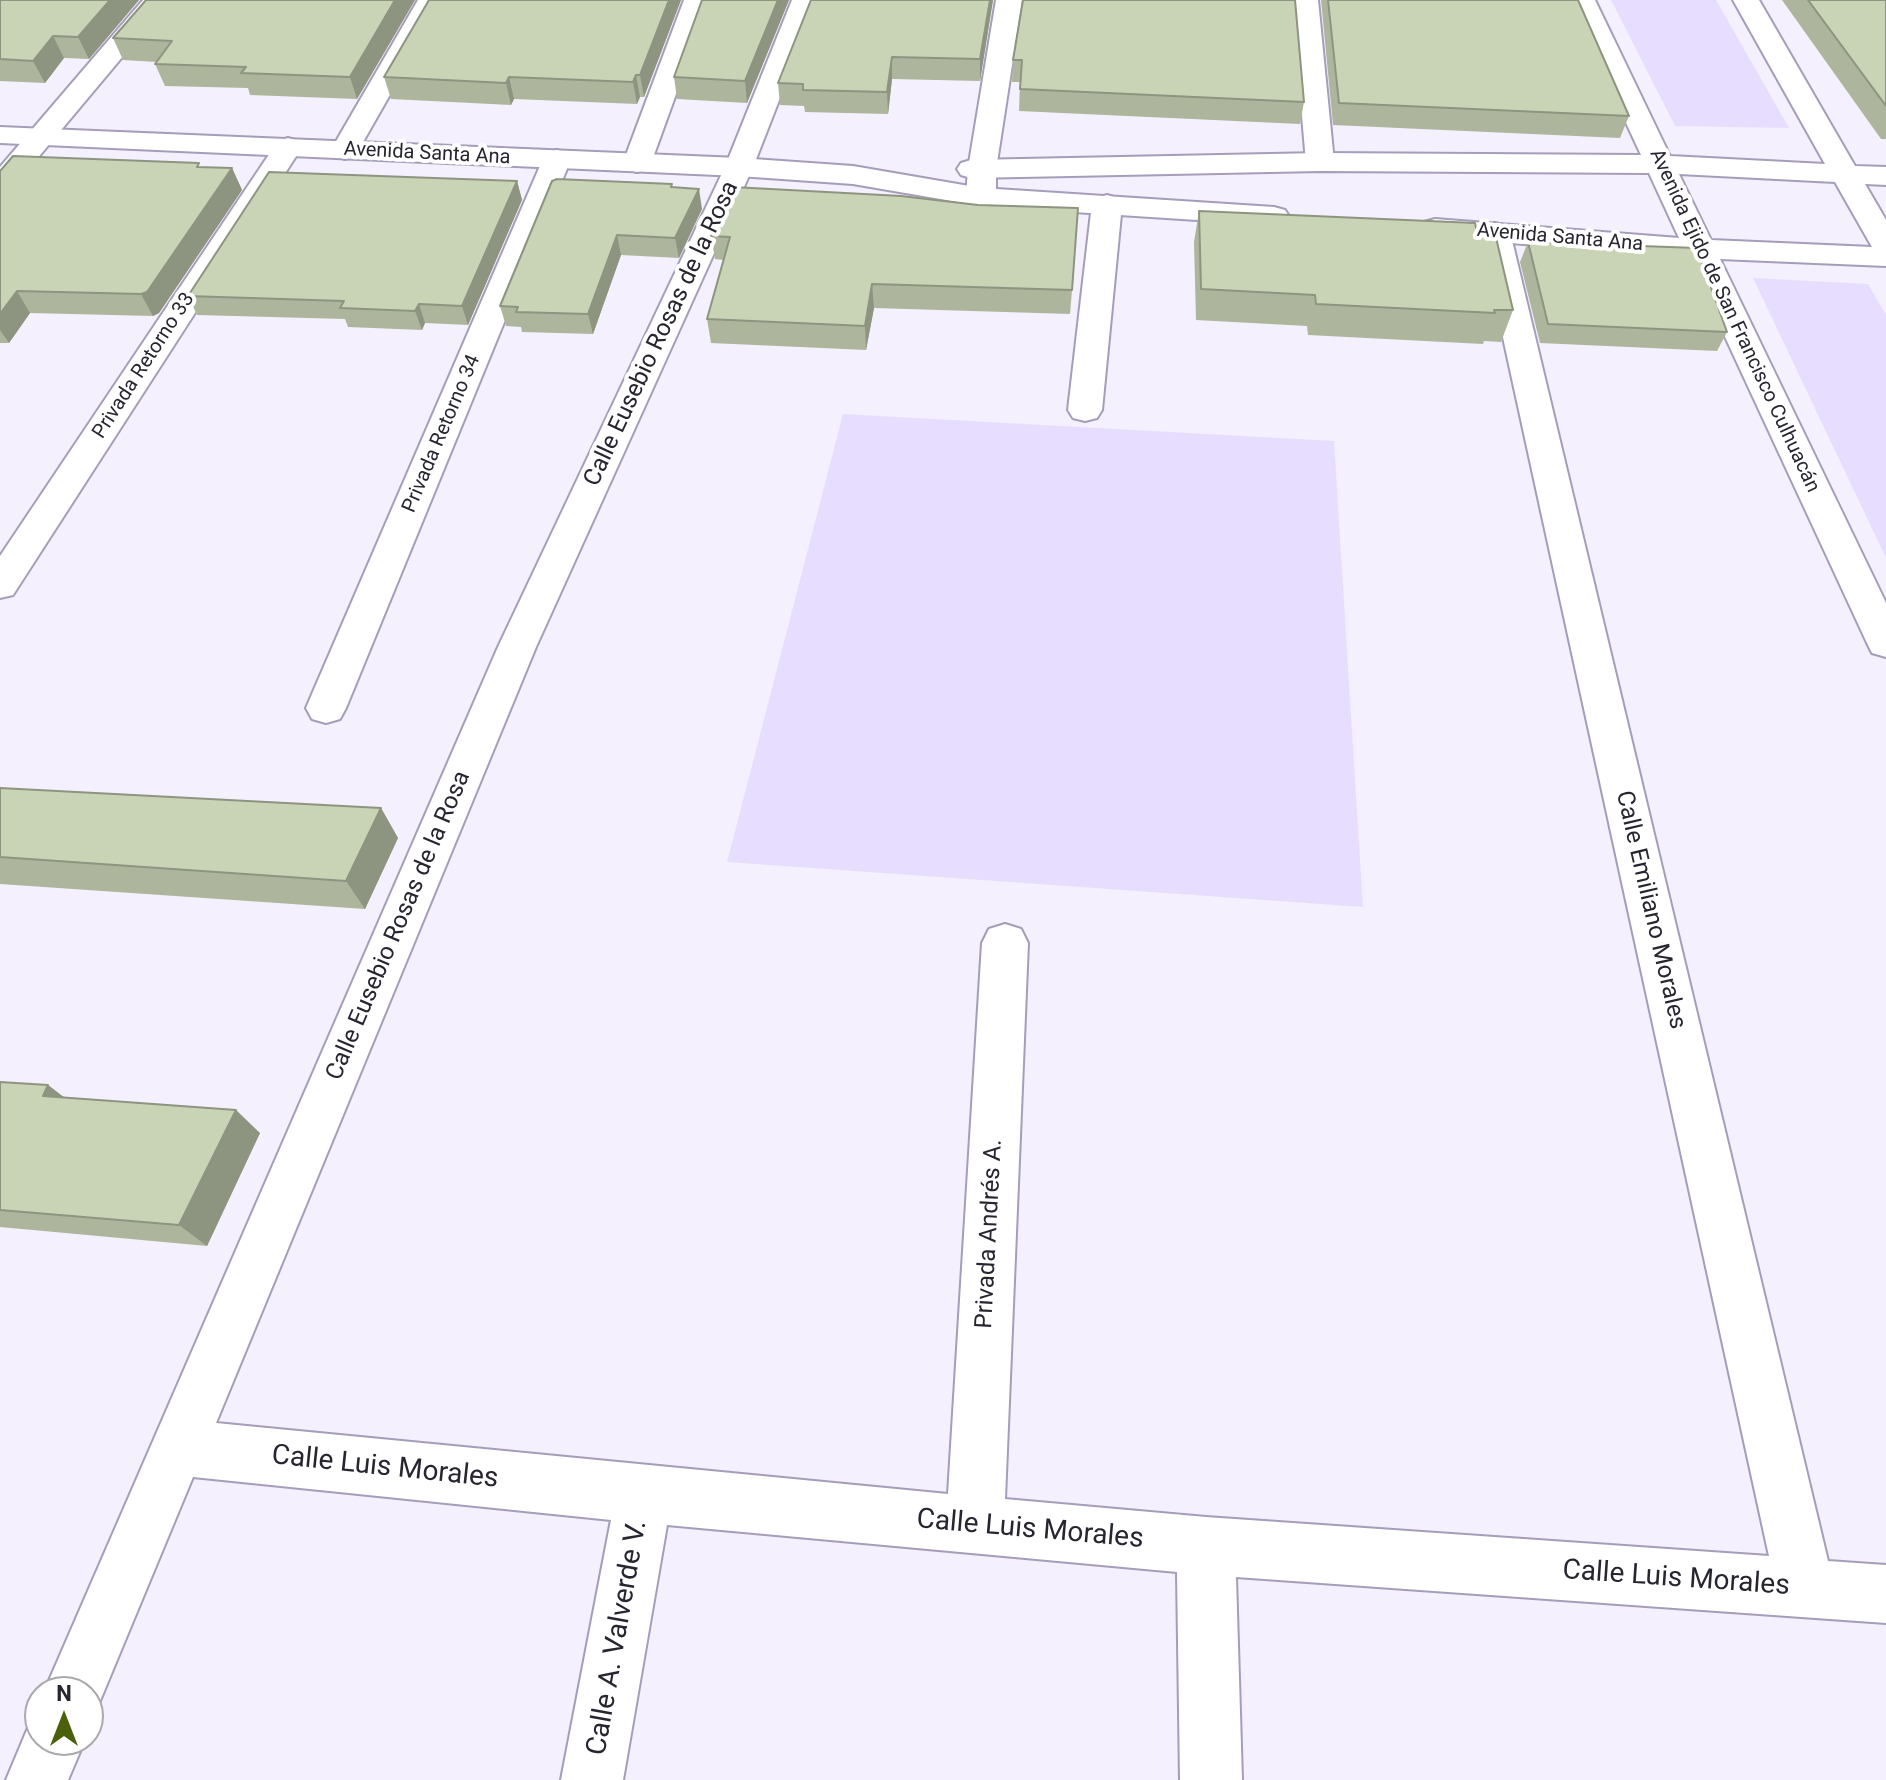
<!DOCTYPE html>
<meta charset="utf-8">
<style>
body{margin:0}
#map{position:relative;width:1886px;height:1780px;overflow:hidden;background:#f4f0fd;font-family:Roboto,sans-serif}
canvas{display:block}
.north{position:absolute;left:24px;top:1676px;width:80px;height:80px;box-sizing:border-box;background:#fff;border:2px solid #a9a8ac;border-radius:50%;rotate:0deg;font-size:22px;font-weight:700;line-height:32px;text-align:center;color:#292530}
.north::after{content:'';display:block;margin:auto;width:28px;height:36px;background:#4b600a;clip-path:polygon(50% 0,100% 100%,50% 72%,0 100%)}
</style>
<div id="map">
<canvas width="1886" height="1780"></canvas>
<div class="north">N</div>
</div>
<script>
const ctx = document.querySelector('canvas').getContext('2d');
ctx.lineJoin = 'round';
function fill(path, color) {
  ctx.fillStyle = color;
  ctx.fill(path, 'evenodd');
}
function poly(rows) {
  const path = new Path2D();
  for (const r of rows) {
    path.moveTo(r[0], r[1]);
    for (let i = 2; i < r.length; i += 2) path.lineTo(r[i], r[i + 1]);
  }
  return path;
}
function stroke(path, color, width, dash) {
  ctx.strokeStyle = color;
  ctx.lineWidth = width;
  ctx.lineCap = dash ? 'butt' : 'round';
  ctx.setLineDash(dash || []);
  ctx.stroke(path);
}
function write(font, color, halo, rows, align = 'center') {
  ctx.font = font + ' Roboto,sans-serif';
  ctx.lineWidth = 8;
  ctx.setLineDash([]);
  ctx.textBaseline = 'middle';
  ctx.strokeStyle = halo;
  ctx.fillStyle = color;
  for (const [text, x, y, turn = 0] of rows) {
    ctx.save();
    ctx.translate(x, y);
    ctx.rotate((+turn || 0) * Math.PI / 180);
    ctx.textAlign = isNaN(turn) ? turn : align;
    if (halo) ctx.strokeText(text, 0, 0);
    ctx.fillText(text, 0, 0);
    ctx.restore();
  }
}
const green = poly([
 [1611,0,1716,0,1789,128,1675,126],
 [1753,278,1868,284,1886,315,1886,558],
 [843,414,1334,441,1363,907,727,862]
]);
const street = poly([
 [143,0,170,0,10,191,0,194,0,167,143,0],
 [418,0,444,0,355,156,345,159,335,156,331,150,418,0],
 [684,0,710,0,651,163,647,169,637,172,627,169,623,163,684,0],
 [792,0,818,0,753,167,536,647,216,1423,948,1494,982,943,989,929,1005,924,1021,929,1028,943,1005,1499,1206,1517,1769,1556,1480,232,1484,226,1495,223,1506,226,1510,232,1828,1561,1886,1565,1886,1623,1236,1577,1242,1780,1180,1780,1177,1572,667,1525,623,1780,561,1780,611,1520,193,1477,95,1713,88,1717,88,1692,44,1692,498,647,725,167,792,0],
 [996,0,1022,0,996,169,996,197,991,203,981,206,971,203,966,197,968,169,996,0],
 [1292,0,1318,0,1334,162,1330,168,1320,171,1310,168,1306,162,1292,0],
 [288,138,298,141,302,147,13,595,0,598,0,556,278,141,288,138],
 [557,150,567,153,571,159,346,708,340,719,326,723,312,719,306,708,543,159,547,153,557,150],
 [1107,195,1117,198,1122,204,1102,410,1097,418,1085,421,1073,418,1068,410,1092,204,1097,198,1107,195],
 [40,1715,40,1740,85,1740,68,1780,6,1780,32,1718,40,1715]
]);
const secondary = poly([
 [1569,0,1595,0,1670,156,1825,164,1733,0,1759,0,1855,166,1886,167,1886,185,1865,184,1886,220,1886,266,1720,259,1886,603,1886,657,1872,653,1867,643,1688,257,1435,237,1424,234,1420,228,1424,222,1435,219,1679,238,1649,173,1320,171,971,178,961,175,957,169,961,163,971,160,1320,153,1641,155,1569,0],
 [1679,174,1835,182,1872,247,1711,240,1679,174],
 [0,127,739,158,853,166,981,188,1274,207,1285,210,1289,216,1285,222,1274,225,981,206,853,184,739,176,0,143,0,127]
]);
const wall = poly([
 [0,0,139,0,89,59,64,58,45,83,0,81],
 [146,0,415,0,357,99,250,95,248,88,165,86,155,64,157,62,123,60,113,38],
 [681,0,644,97,640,97,637,104,514,99,511,105,391,99,384,77],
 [702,0,789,0,747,103,677,99,674,77],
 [811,0,993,0,980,81,892,79,888,114,805,112,804,106,780,105,778,83],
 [1023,0,1304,102,1300,124,1019,111,1020,82,1012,82,1013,60],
 [1321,0,1578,0,1629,116,1620,138,1333,125],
 [1782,0,1886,0,1886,139,1881,139],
 [201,167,232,168,242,190,159,313,153,316,30,313,9,343,0,343,0,171],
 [517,181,522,200,468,325,425,323,422,330,348,327,345,319,197,315,188,296],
 [673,187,702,209,679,258,621,255,593,334,522,332,521,327,506,326,500,306],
 [733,187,1072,290,1070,314,874,308,866,350,711,343,707,319,724,260,715,259,711,236],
 [1199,211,1476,228,1513,310,1501,342,1484,341,1483,344,1308,335,1307,326,1196,320,1194,242],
 [1528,242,1727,332,1717,351,1540,343,1520,262],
 [0,788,381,808,398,838,365,909,0,884],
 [0,1082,48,1085,65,1098,260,1133,207,1246,0,1227]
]);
const shadedWall = poly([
 [110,0,139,0,89,59,78,37],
 [395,0,415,0,357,99,350,77],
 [669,0,681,0,644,97,640,75],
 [778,0,789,0,747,103,745,81],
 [990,0,993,0,980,81,980,59],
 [53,36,64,58,45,83,33,61],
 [892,57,892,79,888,114,887,92],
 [636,75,640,97,637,104,633,82],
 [509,77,514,99,511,105,506,83],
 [232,168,242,190,159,313,153,316,141,294],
 [517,181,522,200,468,325,462,306],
 [699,189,702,209,679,258,675,238],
 [617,235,621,255,593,334,588,314],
 [872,284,874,308,866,350,865,326],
 [17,291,30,313,9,343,0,330,0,314],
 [419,304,425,323,422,330,415,311],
 [381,808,398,838,365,909,346,881],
 [48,1085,79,1109,43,1096],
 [236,1110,260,1133,207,1246,179,1225]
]);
const building = poly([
 [0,0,110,0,78,37,53,36,33,61,0,59,0,0],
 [146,0,395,0,350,77,241,73,246,67,155,64,172,41,113,38,146,0],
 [429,0,669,0,640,75,636,75,633,82,509,77,506,83,384,77,429,0],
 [702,0,778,0,745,81,674,77,702,0],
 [811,0,990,0,980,59,892,57,887,92,803,90,803,84,778,83,811,0],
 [1023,0,1295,0,1304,102,1020,89,1022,60,1013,60,1023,0],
 [1328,0,1578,0,1629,116,1339,103,1328,0],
 [1808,0,1886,0,1886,106,1808,0],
 [13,156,199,163,197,167,232,168,147,292,141,294,17,291,0,314,0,171,13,156],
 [269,172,517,181,462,306,419,304,415,311,340,308,344,301,188,296,269,172],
 [557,179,672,184,671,187,699,189,675,238,617,235,588,314,516,312,518,307,500,306,552,181,557,179],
 [733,187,901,196,978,205,1078,208,1072,290,872,284,865,326,707,319,730,237,711,236,733,187],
 [1199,211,1475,223,1476,228,1494,229,1513,310,1494,310,1495,313,1316,304,1315,295,1201,289,1199,211],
 [1528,242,1697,248,1727,332,1548,324,1528,242],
 [0,788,381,808,346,881,0,857,0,788],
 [0,1082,48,1085,43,1096,236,1110,179,1225,0,1210,0,1082]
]);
const farStreetnames = [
 ["Avenida Santa Ana",427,154,3],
 ["Avenida Santa Ana",1560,238,5],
 ["Avenida Ejido de San Francisco Culhuacán",1734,321,65],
 ["Privada Retorno 33",144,366,-57],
 ["Privada Retorno 34",442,434,-67]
];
const streetNames = [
 ["Calle Eusebio Rosas de la Rosa",662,334,-65],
 ["Calle Emiliano Morales",1650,910,77],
 ["Calle Eusebio Rosas de la Rosa",399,926,-67],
 ["Privada Andrés A.",990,1234,-87]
];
const nearStreetnames = [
 ["Calle Luis Morales",385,1468,6],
 ["Calle Luis Morales",1030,1530,5],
 ["Calle Luis Morales",1676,1579,4],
 ["Calle A. Valverde V.",618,1638,-80]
];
fill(green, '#e7deff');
stroke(street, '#a59db9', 4);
stroke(secondary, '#a59db9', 4);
fill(street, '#fff');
fill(secondary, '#fff');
fill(wall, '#adb69d');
fill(shadedWall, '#8d9480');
fill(building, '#c9d4b7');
stroke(building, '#8d9480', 2);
write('20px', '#292530', '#fff', farStreetnames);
write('24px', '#292530', '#fff', streetNames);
write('28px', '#292530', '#fff', nearStreetnames);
</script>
